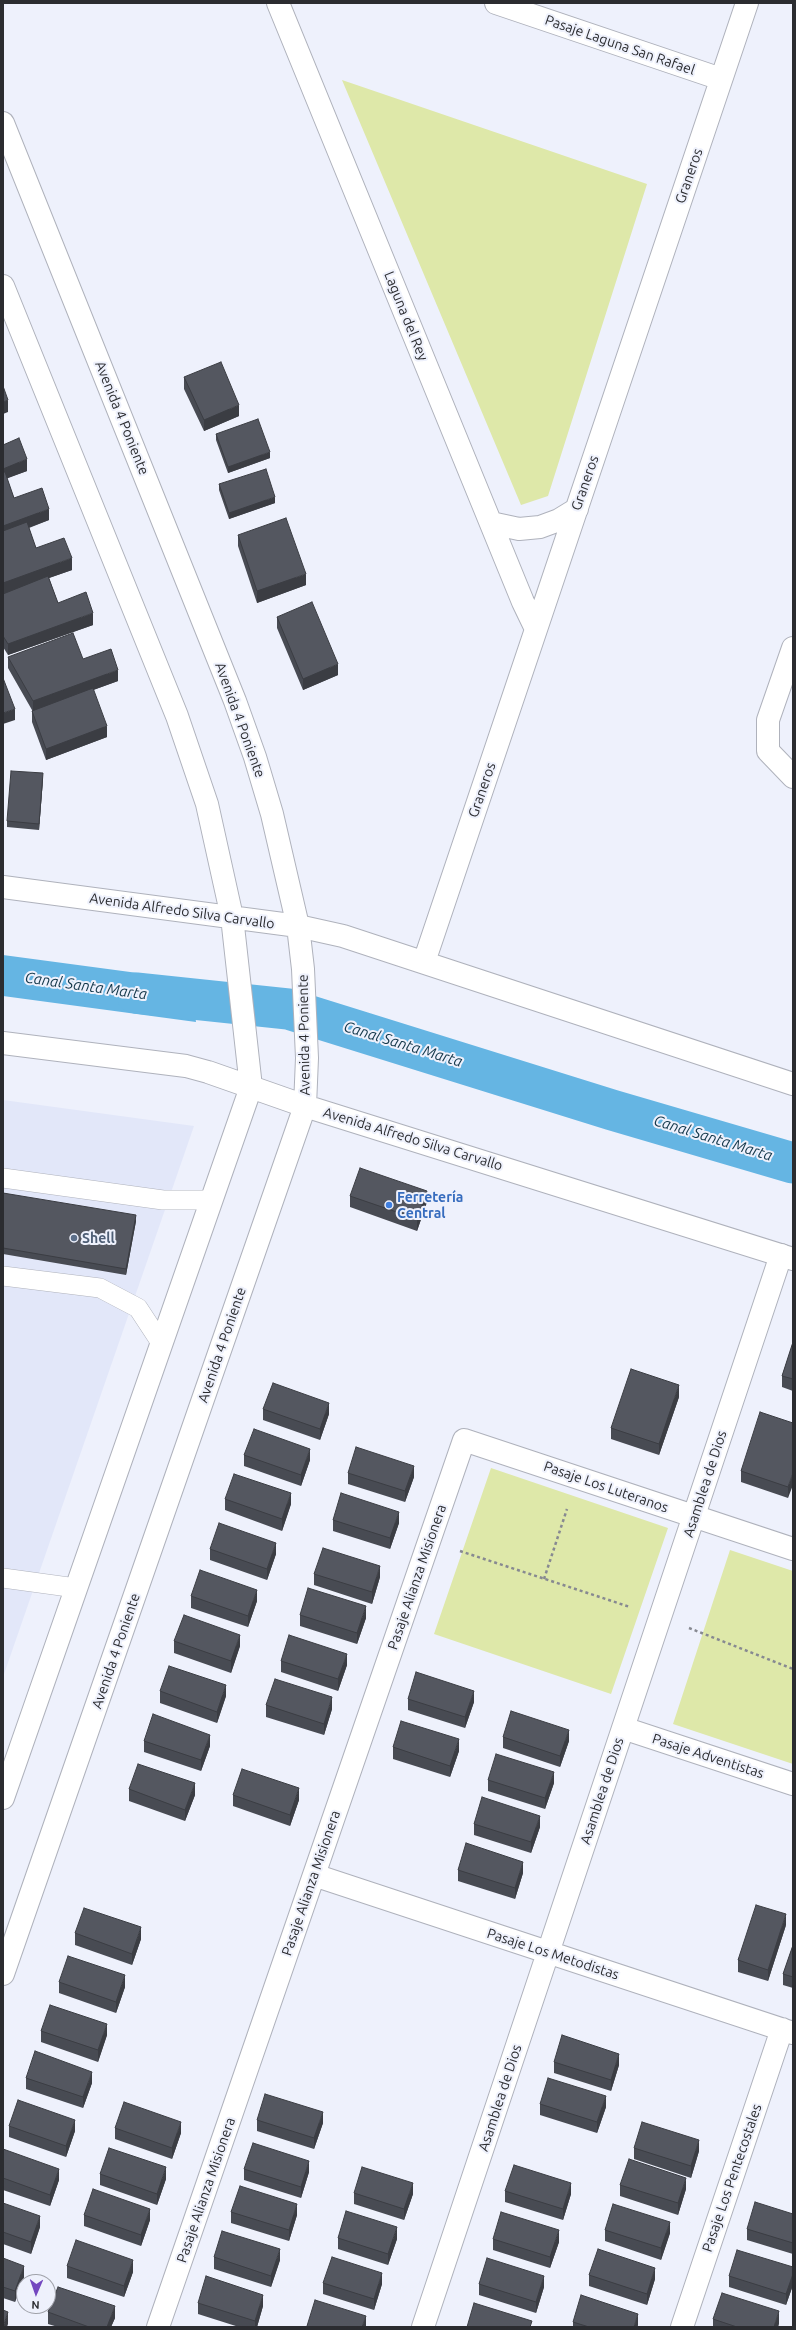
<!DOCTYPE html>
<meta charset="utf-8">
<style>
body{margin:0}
#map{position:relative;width:796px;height:2330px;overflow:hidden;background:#eef1fc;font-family:Ubuntu,sans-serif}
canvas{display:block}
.frame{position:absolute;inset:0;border:4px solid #2b2c30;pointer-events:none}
.north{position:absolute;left:16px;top:2274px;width:40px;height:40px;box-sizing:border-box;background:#eef1fc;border:1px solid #a0a2aa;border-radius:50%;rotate:182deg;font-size:11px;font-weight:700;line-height:16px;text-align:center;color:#2b2c30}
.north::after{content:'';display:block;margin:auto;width:14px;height:18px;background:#7448c0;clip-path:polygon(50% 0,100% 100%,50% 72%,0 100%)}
</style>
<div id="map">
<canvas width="796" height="2330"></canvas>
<div class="frame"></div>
<div class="north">N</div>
</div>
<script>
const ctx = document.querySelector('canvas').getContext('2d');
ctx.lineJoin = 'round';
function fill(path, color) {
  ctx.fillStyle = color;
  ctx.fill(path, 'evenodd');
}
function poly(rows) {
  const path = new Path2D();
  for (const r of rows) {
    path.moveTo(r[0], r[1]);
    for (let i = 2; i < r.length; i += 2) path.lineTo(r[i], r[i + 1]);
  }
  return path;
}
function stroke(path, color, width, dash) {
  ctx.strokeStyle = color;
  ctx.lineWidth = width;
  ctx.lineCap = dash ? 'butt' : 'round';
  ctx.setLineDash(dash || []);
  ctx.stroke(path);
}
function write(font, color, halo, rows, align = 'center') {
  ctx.font = font + ' Ubuntu,sans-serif';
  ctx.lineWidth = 4;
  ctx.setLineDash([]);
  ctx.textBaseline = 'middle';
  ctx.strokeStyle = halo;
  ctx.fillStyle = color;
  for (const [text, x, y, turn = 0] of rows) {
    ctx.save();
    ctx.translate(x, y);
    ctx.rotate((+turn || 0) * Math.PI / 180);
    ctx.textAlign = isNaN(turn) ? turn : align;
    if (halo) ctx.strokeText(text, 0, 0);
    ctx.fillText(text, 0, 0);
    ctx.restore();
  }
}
const built = poly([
 [3,1100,194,1126,3,1677]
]);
const green = poly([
 [342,80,647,184,548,496,521,505],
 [491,1468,668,1528,611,1694,434,1634],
 [730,1550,793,1571,793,1764,673,1724]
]);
const water = poly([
 [3,955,190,980,196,1022,3,996]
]);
const canal = poly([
 [136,993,288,1009,612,1110,793,1163]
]);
const path = poly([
 [460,1551,630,1607],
 [544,1579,567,1509],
 [689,1628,793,1669]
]);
const lane = poly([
 [3,1178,163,1200,212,1200],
 [3,1276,100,1288,138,1308,161,1343],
 [3,1578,76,1588]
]);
const street = poly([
 [278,3,523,602,536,629],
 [496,3,721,79],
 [491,523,519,529,540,527,559,520,577,509],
 [793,648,768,720,768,751,793,777],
 [298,926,343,936,793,1084],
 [424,962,747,3],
 [623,1728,793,1784],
 [314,1875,793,2033],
 [158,2327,464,1440,793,1549],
 [423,2327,781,1255],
 [682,2327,782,2029]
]);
const secondary = poly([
 [3,123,235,701,255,757,272,814,298,926,303,969,307,1058,305,1106,3,1974],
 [3,286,177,716,207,804,232,917,251,1087,3,1798],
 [3,887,298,926],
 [3,1043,186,1066,208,1072,305,1106,793,1259]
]);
const wall = poly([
 [184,377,239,416,204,431,184,389],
 [216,434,270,458,228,473,216,440],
 [3,445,27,471,7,478,14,498,49,520,29,528,36,548,72,570,49,578,58,603,93,625,8,655,3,647],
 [219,484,275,503,229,519,219,490],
 [238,535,306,585,257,603,238,546],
 [277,617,338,675,303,690,277,628],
 [8,657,83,659,118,681,93,690,107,737,46,760,32,722,32,710,8,668],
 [43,779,39,830,7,827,7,821],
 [3,1193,136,1221,126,1275,3,1254],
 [350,1196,427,1202,417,1231,350,1207],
 [793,1342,793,1391,782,1387,782,1376],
 [679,1397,659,1455,611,1439,611,1428],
 [263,1409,329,1414,320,1440,263,1420],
 [793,1423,788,1498,741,1482,741,1471],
 [244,1455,310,1460,301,1486,244,1466],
 [348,1473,414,1477,405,1502,348,1484],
 [225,1499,291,1504,282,1531,225,1510],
 [333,1520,399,1523,390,1549,333,1531],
 [210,1549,276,1554,267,1580,210,1560],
 [314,1574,380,1577,372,1604,314,1585],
 [191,1596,257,1601,248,1627,191,1608],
 [300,1615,366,1618,357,1644,300,1626],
 [174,1641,240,1646,231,1673,174,1653],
 [281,1661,347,1665,338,1691,281,1672],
 [160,1691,226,1696,217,1723,160,1703],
 [408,1699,474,1702,465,1728,408,1710],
 [266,1705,332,1709,324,1735,266,1717],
 [503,1737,569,1741,560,1767,503,1748],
 [144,1741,210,1746,201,1771,144,1752],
 [393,1747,459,1751,450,1777,393,1759],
 [488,1780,554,1783,545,1809,488,1791],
 [129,1789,195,1795,185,1821,129,1801],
 [233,1795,299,1800,290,1826,233,1806],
 [474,1824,540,1827,531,1853,474,1835],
 [458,1870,523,1873,515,1899,458,1881],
 [786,1925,768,1981,738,1972,738,1960],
 [75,1933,141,1939,132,1965,75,1945],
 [793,1945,793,1988,783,1985,783,1974],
 [59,1982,125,1987,116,2013,59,1993],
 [41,2031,107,2035,98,2062,41,2042],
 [554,2062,619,2065,611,2091,554,2073],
 [26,2078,92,2083,83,2108,26,2089],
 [540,2104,606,2107,597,2133,540,2115],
 [257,2120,323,2123,314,2149,257,2131],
 [9,2126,75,2131,66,2157,9,2137],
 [115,2128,181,2133,172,2159,115,2139],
 [634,2148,699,2151,691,2178,634,2159],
 [3,2149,59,2180,50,2206,3,2190],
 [244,2169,309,2172,301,2198,244,2180],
 [100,2174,166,2179,157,2205,100,2185],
 [620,2185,686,2189,678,2215,620,2196],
 [505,2191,571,2194,563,2220,505,2202],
 [354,2193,413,2194,404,2220,354,2204],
 [3,2203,40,2227,31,2254,3,2244],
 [231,2212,297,2215,289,2241,231,2223],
 [793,2214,793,2254,747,2240,747,2229],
 [84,2215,150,2220,141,2246,84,2226],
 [605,2230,670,2233,661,2260,605,2241],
 [338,2238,397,2239,388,2265,338,2249],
 [493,2239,559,2242,550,2268,493,2250],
 [214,2257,280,2260,271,2287,214,2269],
 [3,2258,24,2277,15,2302,3,2298],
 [67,2266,133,2272,124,2297,67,2278],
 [793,2267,793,2285,786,2305,729,2287,729,2276],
 [589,2275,655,2279,647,2305,589,2286],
 [323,2283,382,2284,374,2310,323,2294],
 [479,2284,544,2287,536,2313,479,2295],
 [198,2303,263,2306,257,2327,239,2327,198,2314],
 [48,2312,115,2318,111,2327,58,2327,48,2324],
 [713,2319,779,2323,778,2327,713,2327],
 [573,2322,638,2325,637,2327,573,2327]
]);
const shadedWall = poly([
 [8,400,8,412,3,414,3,402],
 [239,405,239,416,204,431,204,420],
 [270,452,270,458,228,473,228,467],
 [27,459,27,471,3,480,3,469],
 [275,497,275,503,229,519,229,513],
 [49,509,49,520,3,537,3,526],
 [72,558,72,570,3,594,3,583],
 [306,574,306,585,257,603,257,591],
 [93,613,93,625,8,655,8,644],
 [338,664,338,675,303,690,303,679],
 [118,670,118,681,33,712,33,701],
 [15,709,15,720,3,724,3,713],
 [107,726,107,737,46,760,46,749],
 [43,773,43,779,39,830,39,824],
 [427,1191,427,1202,417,1231,417,1219],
 [136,1215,136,1221,126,1275,126,1269],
 [679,1385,679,1397,659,1455,659,1444],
 [329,1403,329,1414,320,1440,320,1429],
 [310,1449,310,1460,301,1486,301,1475],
 [414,1466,414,1477,405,1502,405,1491],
 [793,1473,793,1485,788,1498,788,1487],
 [291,1493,291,1504,282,1531,282,1519],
 [399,1512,399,1523,390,1549,390,1538],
 [276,1543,276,1554,267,1580,267,1569],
 [380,1566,380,1577,372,1604,372,1592],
 [257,1590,257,1601,248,1627,248,1616],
 [366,1606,366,1618,357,1644,357,1633],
 [240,1635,240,1646,231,1673,231,1661],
 [347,1654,347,1665,338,1691,338,1679],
 [226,1685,226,1696,217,1723,217,1712],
 [474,1691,474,1702,465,1728,465,1717],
 [332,1697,332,1709,324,1735,324,1724],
 [569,1730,569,1741,560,1767,560,1756],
 [210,1735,210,1746,201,1771,201,1760],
 [459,1739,459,1751,450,1777,450,1766],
 [554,1772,554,1783,545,1809,545,1798],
 [195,1783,195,1795,185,1821,185,1810],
 [299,1788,299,1800,290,1826,290,1815],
 [540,1816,540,1827,531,1853,531,1842],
 [523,1862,523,1873,515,1899,515,1888],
 [786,1914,786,1925,768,1981,768,1970],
 [141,1927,141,1939,132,1965,132,1954],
 [125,1975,125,1987,116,2013,116,2002],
 [107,2024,107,2035,98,2062,98,2050],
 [619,2054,619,2065,611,2091,611,2080],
 [92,2072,92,2083,83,2108,83,2097],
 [606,2096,606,2107,597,2133,597,2122],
 [323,2112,323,2123,314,2149,314,2138],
 [75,2120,75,2131,66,2157,66,2146],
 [181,2122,181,2133,172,2159,172,2148],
 [699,2140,699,2151,691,2178,691,2166],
 [309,2161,309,2172,301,2198,301,2187],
 [166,2167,166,2179,157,2205,157,2194],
 [59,2169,59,2180,50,2206,50,2195],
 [686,2178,686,2189,678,2215,678,2203],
 [413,2183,413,2194,404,2220,404,2209],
 [571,2183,571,2194,563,2220,563,2209],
 [297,2204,297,2215,289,2241,289,2230],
 [150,2209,150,2220,141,2246,141,2235],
 [40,2216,40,2227,31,2254,31,2242],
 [670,2222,670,2233,661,2260,661,2248],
 [397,2227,397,2239,388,2265,388,2254],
 [559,2230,559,2242,550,2268,550,2257],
 [280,2249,280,2260,271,2287,271,2276],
 [133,2260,133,2272,124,2297,124,2286],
 [24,2266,24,2277,15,2302,15,2291],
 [655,2268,655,2279,647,2305,647,2294],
 [382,2273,382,2284,374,2310,374,2299],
 [793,2274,793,2285,786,2305,786,2294],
 [544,2276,544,2287,536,2313,536,2302],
 [263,2295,263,2306,257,2327,255,2327,255,2321],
 [115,2306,115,2318,111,2327,107,2327],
 [779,2311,779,2323,778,2327,774,2327],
 [8,2312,8,2324,7,2327,3,2327],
 [638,2314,638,2325,637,2327,634,2327],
 [366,2316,366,2327,362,2327]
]);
const building = poly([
 [221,362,239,405,204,420,184,377,221,362],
 [3,386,8,400,3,402,3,386],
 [258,419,270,452,228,467,216,434,258,419],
 [19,438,27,459,3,469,3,445,19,438],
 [266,469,275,497,229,513,219,484,266,469],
 [3,472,5,472,14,498,42,488,49,509,3,526,3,472],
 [286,518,306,574,257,591,238,535,286,518],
 [27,522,36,548,64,538,72,558,3,583,3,531,27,522],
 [48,576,58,603,86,592,93,613,8,644,3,636,3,594,48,576],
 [312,602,338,664,303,679,277,617,312,602],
 [73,633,83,659,111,649,118,670,33,701,8,657,73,633],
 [3,678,15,709,3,713,3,678],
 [93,688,107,726,46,749,32,711,93,688],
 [11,771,43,773,39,824,7,821,11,771],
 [360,1168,427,1191,417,1219,350,1196,360,1168],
 [3,1193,136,1215,126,1269,3,1248,3,1193],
 [793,1342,793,1379,782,1376,793,1342],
 [631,1369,679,1385,659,1444,611,1428,631,1369],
 [273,1383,329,1403,320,1429,263,1409,273,1383],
 [760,1412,793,1423,793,1473,788,1487,741,1471,760,1412],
 [254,1429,310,1449,301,1475,244,1455,254,1429],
 [356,1447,414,1466,405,1491,348,1473,356,1447],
 [234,1474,291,1493,282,1519,225,1499,234,1474],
 [341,1493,399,1512,390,1538,333,1520,341,1493],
 [219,1523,276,1543,267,1569,210,1549,219,1523],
 [323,1548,380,1566,372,1592,314,1574,323,1548],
 [200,1570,257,1590,248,1616,191,1596,200,1570],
 [308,1588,366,1606,357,1633,300,1615,308,1588],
 [184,1615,240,1635,231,1661,174,1641,184,1615],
 [289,1635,347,1654,338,1679,281,1661,289,1635],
 [169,1666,226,1685,217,1712,160,1691,169,1666],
 [416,1672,474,1691,465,1717,408,1699,416,1672],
 [275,1679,332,1697,324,1724,266,1705,275,1679],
 [511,1711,569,1730,560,1756,503,1737,511,1711],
 [153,1714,210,1735,201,1760,144,1741,153,1714],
 [401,1721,459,1739,450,1766,393,1747,401,1721],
 [496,1754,554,1772,545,1798,488,1780,496,1754],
 [138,1764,195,1783,185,1810,129,1789,138,1764],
 [242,1769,299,1788,290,1815,233,1795,242,1769],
 [482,1797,540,1816,531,1842,474,1824,482,1797],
 [466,1843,523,1862,515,1888,458,1870,466,1843],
 [756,1905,786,1914,768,1970,738,1960,756,1905],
 [84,1908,141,1927,132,1954,75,1933,84,1908],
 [793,1945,793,1977,783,1974,793,1945],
 [68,1956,125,1975,116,2002,59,1982,68,1956],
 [50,2005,107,2024,98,2050,41,2031,50,2005],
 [562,2035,619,2054,611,2080,554,2062,562,2035],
 [35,2051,92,2072,83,2097,26,2078,35,2051],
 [548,2078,606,2096,597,2122,540,2104,548,2078],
 [265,2094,323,2112,314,2138,257,2120,265,2094],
 [18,2100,75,2120,66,2146,9,2126,18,2100],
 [124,2102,181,2122,172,2148,115,2128,124,2102],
 [642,2122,699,2140,691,2166,634,2148,642,2122],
 [253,2143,309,2161,301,2187,244,2169,253,2143],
 [109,2148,166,2167,157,2194,100,2174,109,2148],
 [3,2149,59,2169,50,2195,3,2178,3,2149],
 [629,2159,686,2178,678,2203,620,2185,629,2159],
 [514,2165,571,2183,563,2209,505,2191,514,2165],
 [362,2167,413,2183,404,2209,354,2193,362,2167],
 [240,2186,297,2204,289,2230,231,2212,240,2186],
 [93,2189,150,2209,141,2235,84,2215,93,2189],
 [755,2202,793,2214,793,2243,747,2229,755,2202],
 [3,2203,40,2216,31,2242,3,2232,3,2203],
 [613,2204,670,2222,661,2248,605,2230,613,2204],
 [346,2211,397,2227,388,2254,338,2238,346,2211],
 [501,2212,559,2230,550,2257,493,2239,501,2212],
 [222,2231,280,2249,271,2276,214,2257,222,2231],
 [76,2240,133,2260,124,2286,67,2266,76,2240],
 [598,2249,655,2268,647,2294,589,2275,598,2249],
 [737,2250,793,2267,793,2274,786,2294,729,2276,737,2250],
 [332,2257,382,2273,374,2299,323,2283,332,2257],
 [3,2258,24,2266,15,2291,3,2287,3,2258],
 [487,2258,544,2276,536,2302,479,2284,487,2258],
 [206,2276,263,2295,255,2321,198,2303,206,2276],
 [58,2287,115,2306,107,2327,89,2327,48,2312,58,2287],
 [722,2293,779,2311,774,2327,737,2327,713,2319,722,2293],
 [581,2295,638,2314,634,2327,589,2327,573,2322,581,2295],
 [315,2300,366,2316,362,2327,310,2327,307,2326,315,2300],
 [474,2303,532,2321,530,2327,467,2327,474,2303],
 [3,2310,8,2312,3,2327,3,2310]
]);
const markers = [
 [389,1205,4,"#3f7fe0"],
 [74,1238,4,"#5c6f8a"]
];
const streetNames = [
 ["Pasaje Laguna San Rafael",620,45,19],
 ["Graneros",689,176,-71],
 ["Laguna del Rey",406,316,68],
 ["Avenida 4 Poniente",122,418,68],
 ["Graneros",585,483,-71],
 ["Avenida 4 Poniente",240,720,70],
 ["Graneros",482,790,-71],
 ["Avenida Alfredo Silva Carvallo",182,911,8],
 ["Avenida 4 Poniente",304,1035,-91],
 ["Avenida Alfredo Silva Carvallo",413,1139,17],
 ["Avenida 4 Poniente",222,1345,-71],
 ["Asamblea de Dios",705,1484,-72],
 ["Pasaje Los Luteranos",606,1487,19],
 ["Pasaje Alianza Misionera",417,1577,-71],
 ["Avenida 4 Poniente",116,1651,-71],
 ["Pasaje Adventistas",708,1756,18],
 ["Asamblea de Dios",602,1791,-72],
 ["Pasaje Alianza Misionera",311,1883,-71],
 ["Pasaje Los Metodistas",553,1954,18],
 ["Asamblea de Dios",500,2098,-72],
 ["Pasaje Los Pentecostales",732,2178,-71],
 ["Pasaje Alianza Misionera",206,2190,-71]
];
const shopNames = [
 ["Ferretería",397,1197],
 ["Central",397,1213]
];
const serviceNames = [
 ["Shell",82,1238]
];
const waterNames = [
 ["Canal Santa Marta",86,986,8],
 ["Canal Santa Marta",403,1044,17],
 ["Canal Santa Marta",713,1138,17]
];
fill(built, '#e2e7f9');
fill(green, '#dee8a9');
fill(water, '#65b5e3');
stroke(canal, '#65b5e3', 41);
stroke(lane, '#afb2bc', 20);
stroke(street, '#afb2bc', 24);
stroke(secondary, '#afb2bc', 24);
stroke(path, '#878991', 2.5, [3, 3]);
stroke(lane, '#fff', 19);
stroke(street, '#fff', 22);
stroke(secondary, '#fff', 22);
fill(wall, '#484b53');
fill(shadedWall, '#3b3d43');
fill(building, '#545760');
stroke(building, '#3b3d43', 1);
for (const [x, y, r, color] of markers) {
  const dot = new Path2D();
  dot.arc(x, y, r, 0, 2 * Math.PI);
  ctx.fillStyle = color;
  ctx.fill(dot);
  stroke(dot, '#eef1fc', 1.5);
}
write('14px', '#2b2c30', '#eef1fc', streetNames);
write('bold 14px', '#366cbe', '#eef1fc', shopNames, 'left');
write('bold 14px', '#4e5e75', '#eef1fc', serviceNames, 'left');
write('italic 15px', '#13374a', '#eef1fc', waterNames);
</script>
